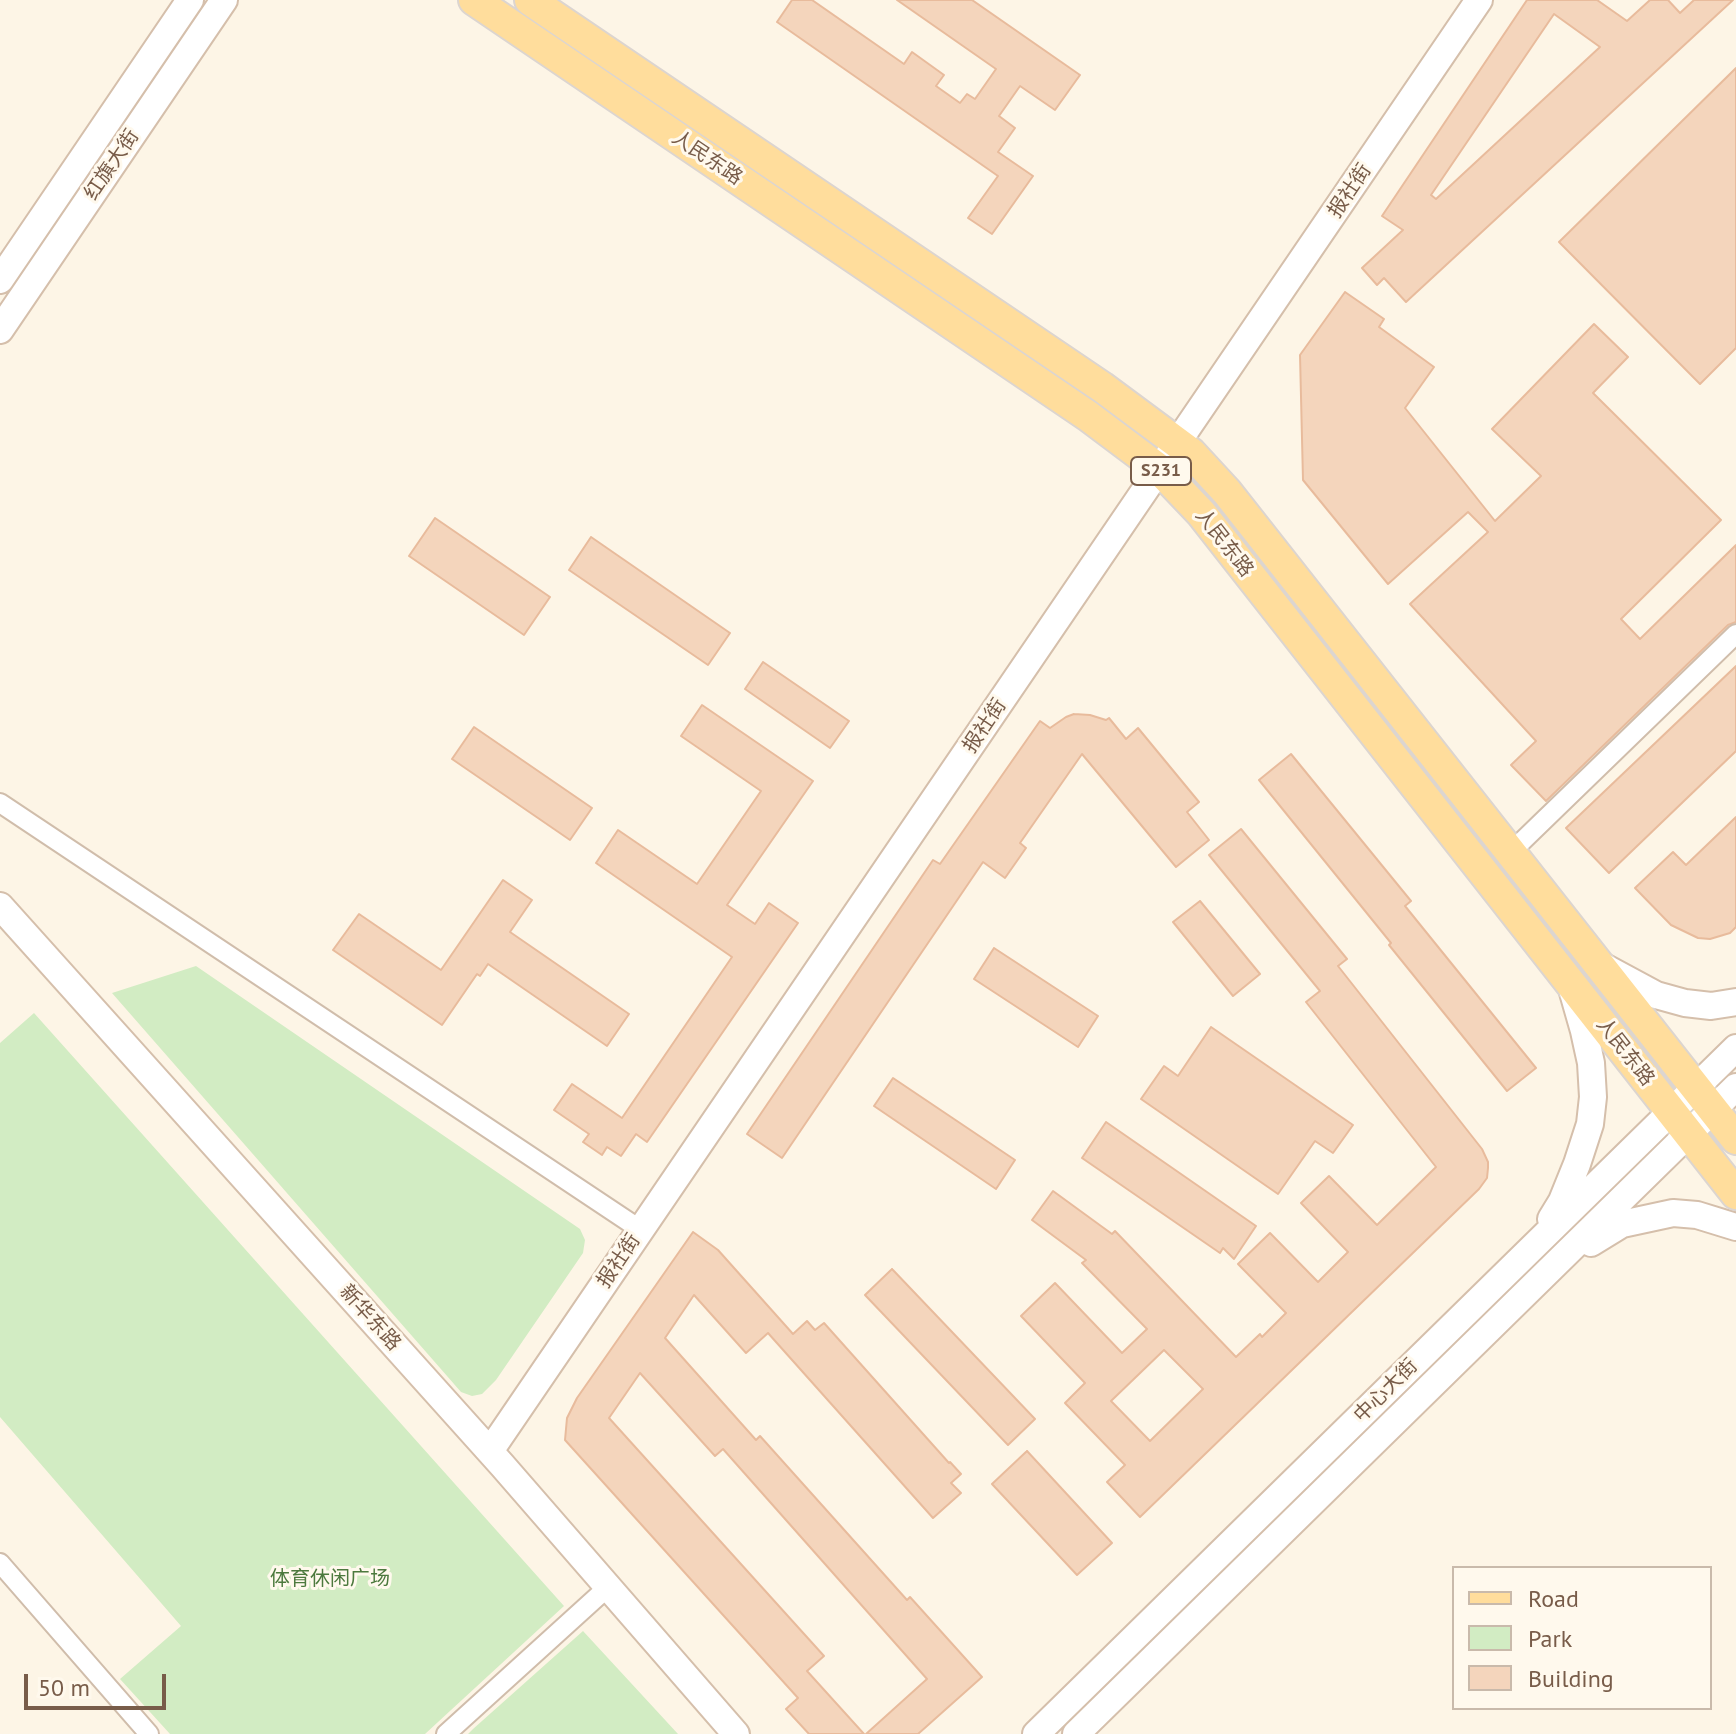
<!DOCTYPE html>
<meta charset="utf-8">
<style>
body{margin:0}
#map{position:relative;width:1736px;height:1734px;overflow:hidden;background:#fdf5e6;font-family:"PT Sans",sans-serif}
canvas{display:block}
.legend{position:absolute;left:1452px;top:1566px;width:260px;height:144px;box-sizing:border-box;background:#fff9ed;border:2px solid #c9baab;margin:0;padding:10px 14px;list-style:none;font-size:24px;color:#785c49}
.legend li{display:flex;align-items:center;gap:16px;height:40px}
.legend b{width:40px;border:2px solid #c9baab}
.scale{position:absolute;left:24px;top:1674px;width:142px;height:36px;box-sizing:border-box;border:4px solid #785c49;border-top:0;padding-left:10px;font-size:24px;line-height:28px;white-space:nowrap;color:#785c49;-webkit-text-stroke:6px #fff9ed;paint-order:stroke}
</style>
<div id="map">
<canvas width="1736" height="1734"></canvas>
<ul class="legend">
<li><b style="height:10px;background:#ffdd9c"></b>Road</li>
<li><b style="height:22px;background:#d2ecc3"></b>Park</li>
<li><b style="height:22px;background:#f4d5bc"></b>Building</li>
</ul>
<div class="scale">50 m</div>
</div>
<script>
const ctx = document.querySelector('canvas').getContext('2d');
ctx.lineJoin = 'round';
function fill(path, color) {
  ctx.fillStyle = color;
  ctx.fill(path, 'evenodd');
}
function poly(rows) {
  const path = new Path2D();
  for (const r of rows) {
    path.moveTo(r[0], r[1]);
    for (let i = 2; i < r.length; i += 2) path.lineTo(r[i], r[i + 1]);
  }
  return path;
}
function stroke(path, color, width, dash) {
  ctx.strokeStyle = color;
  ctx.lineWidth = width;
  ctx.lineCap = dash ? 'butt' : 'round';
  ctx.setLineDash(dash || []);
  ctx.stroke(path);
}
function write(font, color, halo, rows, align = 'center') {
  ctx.font = font + ' "PT Sans","Noto Sans SC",sans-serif';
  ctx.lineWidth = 6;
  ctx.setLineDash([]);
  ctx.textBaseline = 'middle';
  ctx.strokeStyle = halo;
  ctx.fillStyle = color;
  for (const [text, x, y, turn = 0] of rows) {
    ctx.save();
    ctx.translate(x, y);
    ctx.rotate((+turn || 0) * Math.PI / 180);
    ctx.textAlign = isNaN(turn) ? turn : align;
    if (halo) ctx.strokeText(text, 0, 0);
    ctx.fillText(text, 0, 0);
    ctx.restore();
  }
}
const green = poly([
 [196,966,580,1229,585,1240,583,1253,496,1380,482,1394,472,1396,461,1392,112,993],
 [34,1013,564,1606,425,1734,170,1734,120,1679,181,1626,0,1417,0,1043],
 [583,1631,678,1734,468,1734,473,1729]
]);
const building = poly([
 [792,0,812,0,904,64,912,52,944,75,936,86,960,103,967,94,975,99,996,69,897,0,972,0,1080,75,1055,110,1020,86,999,116,1015,128,998,152,1033,176,992,234,968,218,998,176,777,22,792,0],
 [1527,0,1597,0,1627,21,1650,0,1668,0,1680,13,1694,0,1733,0,1406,302,1384,278,1377,285,1362,268,1403,230,1382,216,1527,0],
 [1554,14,1600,47,1436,199,1431,195,1554,14],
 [1736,68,1736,348,1700,384,1559,242,1736,68],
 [1345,292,1384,319,1379,327,1434,367,1405,408,1495,521,1541,476,1492,429,1594,324,1628,357,1593,393,1721,520,1621,619,1640,639,1736,545,1736,622,1728,625,1546,801,1511,765,1536,741,1410,604,1488,532,1468,512,1388,584,1303,480,1300,355,1345,292],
 [435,518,550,597,524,635,409,556,435,518],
 [591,537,730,633,708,665,569,570,591,537],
 [763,662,849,721,830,748,745,689,763,662],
 [1736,666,1736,751,1609,873,1566,828,1736,666],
 [702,705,813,781,727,905,755,924,769,903,798,923,647,1142,636,1134,621,1156,607,1147,602,1155,583,1142,589,1134,554,1110,572,1084,622,1118,732,957,596,863,618,830,697,884,761,791,681,736,702,705],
 [1074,714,1090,715,1106,720,1109,718,1126,739,1138,728,1199,802,1187,812,1209,840,1176,867,1082,754,1020,843,1026,848,1005,878,983,862,782,1158,747,1134,933,860,940,864,1040,721,1050,728,1066,717,1074,714],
 [474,727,592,808,570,840,452,759,474,727],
 [1291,754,1411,901,1405,906,1536,1068,1507,1091,1389,945,1391,943,1259,780,1291,754],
 [1736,817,1736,927,1730,933,1710,939,1698,938,1671,925,1635,888,1673,852,1686,865,1736,817],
 [1241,829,1347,959,1338,966,1482,1149,1488,1162,1488,1168,1487,1178,1479,1189,1140,1517,1107,1482,1125,1465,1065,1403,1085,1383,1021,1316,1055,1283,1122,1353,1147,1329,1082,1263,1086,1260,1032,1220,1053,1191,1112,1234,1115,1231,1236,1357,1260,1334,1262,1337,1286,1313,1238,1264,1270,1233,1318,1282,1348,1252,1301,1203,1329,1176,1377,1225,1436,1167,1306,1002,1320,991,1209,855,1241,829],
 [1164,1350,1203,1389,1150,1441,1111,1401,1164,1350],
 [503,880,532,900,510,932,629,1014,607,1046,488,964,480,976,477,974,442,1025,333,950,359,914,441,970,503,880],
 [1200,901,1260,974,1233,996,1173,922,1200,901],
 [994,948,1098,1016,1078,1047,974,979,994,948],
 [1211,1027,1353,1125,1333,1153,1315,1141,1278,1194,1141,1099,1164,1066,1178,1076,1211,1027],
 [893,1078,1015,1160,996,1189,874,1106,893,1078],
 [1106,1122,1256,1226,1234,1259,1223,1248,1220,1253,1082,1158,1106,1122],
 [693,1232,718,1250,793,1334,807,1321,815,1330,824,1323,949,1463,950,1462,961,1474,951,1483,961,1493,933,1518,768,1333,746,1353,694,1295,665,1338,756,1440,760,1436,907,1600,910,1597,982,1677,918,1734,866,1734,927,1679,723,1449,715,1456,640,1373,609,1418,824,1656,807,1671,864,1734,809,1734,786,1709,798,1698,565,1440,567,1418,577,1398,693,1232],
 [892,1269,1035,1419,1008,1445,865,1295,892,1269],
 [1027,1451,1112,1543,1077,1575,992,1484,1027,1451]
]);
const street = poly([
 [0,803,641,1230],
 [1511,852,1736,634],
 [0,1563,149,1734],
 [446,1734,608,1587]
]);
const secondary = poly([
 [0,280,190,0],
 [0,330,224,0],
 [0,906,502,1465,736,1734],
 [1604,967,1656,995,1685,1003,1711,1006,1736,1002],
 [1551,1219,1562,1201,1577,1164,1590,1124,1593,1097,1591,1063,1584,1031,1572,989],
 [1591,1243,1622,1224,1673,1213,1697,1215,1736,1227],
 [490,1451,1479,0],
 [1036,1734,1736,1048],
 [1076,1734,1736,1087]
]);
const primary = poly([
 [474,0,1088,416,1160,470,1201,513,1736,1194],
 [530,0,1102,387,1191,453,1227,492,1736,1139]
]);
const shields = [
 [1161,471,60]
];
const shieldNames = [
 ["S231",1161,471]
];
const streetNames = [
 ["人民东路",707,158,34],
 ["红旗大街",112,165,-56],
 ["报社街",1350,191,-56],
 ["人民东路",1224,543,52],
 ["报社街",985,726,-56],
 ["人民东路",1625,1052,52],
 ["报社街",619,1261,-56],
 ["新华东路",370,1318,48],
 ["中心大街",1386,1391,-45]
];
const parkNames = [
 ["体育休闲广场",330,1579]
];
fill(green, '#d2ecc3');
fill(building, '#f4d5bc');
stroke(building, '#e8bb9c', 2);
stroke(street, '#d0bdab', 22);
stroke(secondary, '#d5bfab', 30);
stroke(primary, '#dcd5d0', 34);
stroke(street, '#fff', 18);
stroke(secondary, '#fff', 26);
stroke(primary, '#ffdd9c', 30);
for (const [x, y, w] of shields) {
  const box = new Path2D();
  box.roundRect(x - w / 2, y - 14, w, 28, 6);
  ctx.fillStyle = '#fff9ed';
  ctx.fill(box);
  stroke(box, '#785c49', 2);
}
write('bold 18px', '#785c49', null, shieldNames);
write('20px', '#785c49', '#fff9ed', streetNames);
write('20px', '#4c793d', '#fff9ed', parkNames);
</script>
